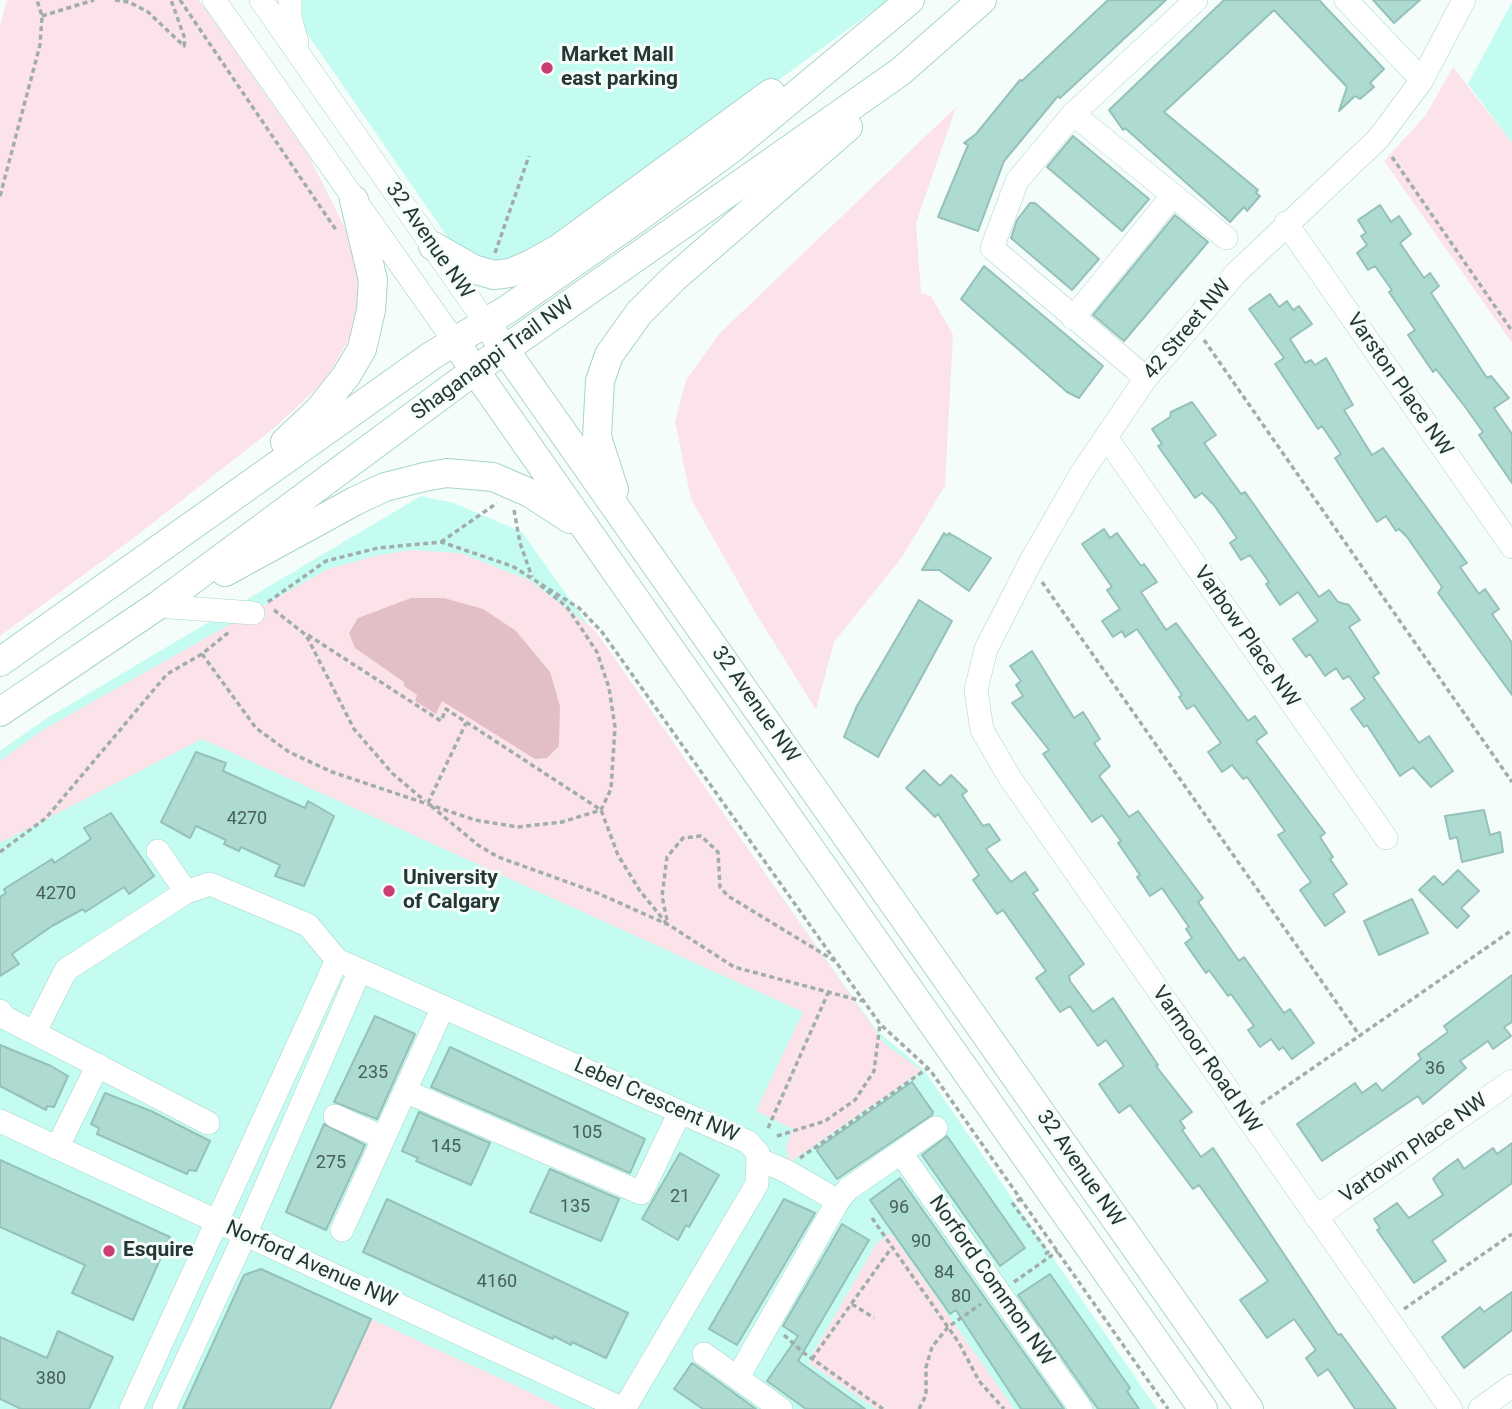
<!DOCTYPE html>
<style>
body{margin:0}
canvas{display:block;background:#f5fdfb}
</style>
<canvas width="1512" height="1409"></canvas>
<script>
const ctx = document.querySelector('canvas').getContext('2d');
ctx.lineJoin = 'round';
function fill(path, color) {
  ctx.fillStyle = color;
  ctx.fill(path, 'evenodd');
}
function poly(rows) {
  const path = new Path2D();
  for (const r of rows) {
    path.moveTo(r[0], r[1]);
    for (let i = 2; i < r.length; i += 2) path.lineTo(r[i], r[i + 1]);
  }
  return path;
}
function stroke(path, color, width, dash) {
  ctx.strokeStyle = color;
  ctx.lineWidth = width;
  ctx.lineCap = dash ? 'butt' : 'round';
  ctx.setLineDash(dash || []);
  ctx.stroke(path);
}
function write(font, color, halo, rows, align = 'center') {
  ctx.font = font + ' Roboto,sans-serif';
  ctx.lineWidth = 6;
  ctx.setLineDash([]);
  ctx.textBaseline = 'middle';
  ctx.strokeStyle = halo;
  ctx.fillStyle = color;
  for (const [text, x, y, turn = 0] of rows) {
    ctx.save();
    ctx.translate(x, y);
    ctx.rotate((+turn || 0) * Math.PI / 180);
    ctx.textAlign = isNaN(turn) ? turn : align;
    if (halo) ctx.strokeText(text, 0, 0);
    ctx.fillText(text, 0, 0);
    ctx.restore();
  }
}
const built = poly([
 [284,0,888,0,615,200,510,263,499,265,455,248],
 [1512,2,1512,143,1468,84],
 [421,496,454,503,522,532,877,1031,924,1070,1157,1409,0,1409,0,751,44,720]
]);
const green = poly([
 [7,0,199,0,310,158,355,248,361,282,353,332,325,381,273,429,131,540,0,636,0,25],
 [1453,67,1512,143,1512,343,1384,161,1425,116],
 [956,107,916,223,921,293,931,296,953,335,945,486,902,557,834,642,816,710,755,612,691,499,675,422,686,380,720,333],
 [411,550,460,553,529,580,594,629,884,1043,922,1071,790,1162,786,1148,793,1129,756,1111,803,1012,202,739,0,843,0,761,43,730,328,569,379,555],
 [891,1233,1014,1409,876,1409,808,1362,876,1244],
 [371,1319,519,1387,563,1409,330,1409]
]);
const water = poly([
 [411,598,444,598,483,609,516,631,550,672,560,706,559,746,547,758,535,759,442,701,436,714,415,701,417,695,404,686,404,682,355,648,349,633,358,618]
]);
const building = poly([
 [1108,0,1166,0,1060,98,1058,96,1004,161,978,231,938,217,968,145,964,143,976,134,1020,80,1022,81,1108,0],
 [1224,0,1319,0,1384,69,1370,83,1374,87,1360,99,1355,96,1339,111,1347,87,1274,10,1164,112,1258,190,1256,193,1260,196,1247,211,1244,207,1230,222,1125,128,1123,130,1109,110,1224,0],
 [1373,0,1420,0,1394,23,1373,0],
 [1073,136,1149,199,1122,231,1047,167,1073,136],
 [1030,203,1035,203,1099,259,1072,290,1011,238,1017,220,1030,203],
 [1380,205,1391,222,1399,216,1411,234,1400,243,1424,278,1430,273,1439,286,1431,293,1487,378,1491,376,1509,398,1494,408,1512,434,1512,483,1479,435,1483,432,1466,408,1436,369,1433,372,1408,335,1415,330,1389,292,1392,290,1375,266,1368,270,1357,253,1367,245,1361,236,1366,233,1358,220,1380,205],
 [1175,215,1208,242,1124,341,1093,315,1175,215],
 [984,266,1103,366,1079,398,1067,392,961,299,984,266],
 [1270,294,1279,307,1287,301,1293,310,1299,306,1312,324,1290,339,1305,363,1311,360,1315,365,1326,358,1353,405,1344,410,1372,455,1383,448,1467,563,1460,567,1479,594,1485,589,1499,609,1492,614,1512,643,1512,695,1438,593,1442,587,1407,537,1399,529,1396,531,1386,516,1377,522,1335,458,1341,454,1322,426,1318,429,1275,364,1284,358,1249,309,1270,294],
 [1192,402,1216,435,1204,443,1241,494,1245,492,1319,597,1329,590,1338,602,1349,605,1360,620,1349,627,1379,673,1373,677,1419,743,1429,736,1453,771,1431,787,1413,767,1400,776,1367,725,1364,727,1351,709,1365,699,1349,676,1343,679,1336,668,1325,676,1310,654,1306,657,1293,639,1318,621,1298,592,1280,605,1266,584,1269,582,1250,555,1241,560,1230,543,1237,538,1214,505,1202,493,1195,498,1158,446,1162,444,1152,429,1170,417,1171,412,1192,402],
 [1104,529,1110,538,1117,533,1141,566,1144,564,1157,582,1141,592,1166,630,1176,623,1248,721,1255,716,1267,733,1256,741,1325,833,1320,837,1333,857,1330,859,1347,884,1333,894,1345,912,1325,926,1300,890,1311,882,1278,835,1285,831,1247,777,1243,779,1232,765,1222,772,1208,752,1221,743,1194,705,1187,709,1179,697,1182,695,1137,629,1125,637,1122,631,1113,637,1102,621,1120,609,1107,590,1112,587,1082,544,1104,529],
 [944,533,947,536,949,533,991,558,969,591,939,570,922,570,944,533],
 [919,600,952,621,878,757,844,737,857,706,919,600],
 [1032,651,1074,718,1083,712,1100,739,1094,743,1110,766,1099,776,1129,817,1138,811,1203,898,1198,902,1239,961,1244,957,1284,1013,1290,1009,1314,1043,1292,1059,1283,1047,1279,1050,1271,1039,1260,1047,1248,1030,1254,1026,1231,994,1228,996,1209,970,1206,973,1185,943,1192,938,1186,929,1189,927,1162,888,1150,896,1137,877,1140,875,1118,843,1121,841,1102,815,1092,822,1043,754,1049,750,1012,703,1023,696,1016,685,1021,681,1010,666,1032,651],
 [196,752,226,763,223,771,305,808,308,801,334,816,304,886,275,876,280,865,241,847,239,851,224,844,226,840,196,826,190,838,161,822,196,752],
 [924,770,940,786,951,775,967,791,962,795,983,826,989,824,1000,840,986,849,1011,882,1025,872,1038,890,1033,893,1084,964,1069,976,1070,981,1093,1012,1113,998,1158,1065,1156,1066,1192,1112,1180,1121,1185,1128,1182,1130,1201,1157,1213,1148,1338,1335,1341,1334,1396,1409,1355,1409,1328,1369,1318,1376,1306,1358,1316,1350,1294,1319,1267,1338,1240,1300,1268,1281,1199,1185,1193,1189,1130,1105,1119,1113,1099,1084,1124,1066,1106,1040,1098,1046,1070,1006,1060,1012,1036,978,1046,971,1003,910,997,914,973,880,979,875,938,814,935,817,906,788,924,770],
 [1484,810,1490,835,1500,832,1503,852,1462,862,1457,837,1450,839,1445,816,1484,810],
 [111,813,154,876,129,894,124,887,85,912,83,909,52,926,12,954,19,964,0,976,0,897,6,893,4,889,52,859,54,863,91,839,84,828,111,813],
 [1458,870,1479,891,1461,908,1469,916,1457,928,1419,890,1434,876,1443,885,1458,870],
 [1412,899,1428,933,1379,955,1364,921,1412,899],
 [1512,975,1512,1022,1504,1027,1511,1036,1493,1049,1488,1041,1460,1061,1466,1068,1423,1104,1418,1096,1322,1161,1297,1124,1355,1083,1362,1093,1376,1083,1382,1091,1421,1059,1418,1054,1448,1032,1444,1026,1512,975],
 [375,1016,415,1034,377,1119,334,1102,375,1016],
 [0,1045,51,1066,68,1076,54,1107,47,1106,46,1110,0,1086,0,1045],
 [450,1047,645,1139,630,1173,431,1087,450,1047],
 [912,1082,933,1112,932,1115,837,1179,817,1151,818,1148,912,1082],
 [105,1093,151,1111,210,1141,196,1171,189,1170,187,1174,97,1134,99,1128,91,1124,105,1093],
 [419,1112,490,1143,471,1185,416,1161,418,1158,402,1151,419,1112],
 [324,1124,365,1145,326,1230,286,1212,324,1124],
 [947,1136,1025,1248,1000,1266,922,1155,947,1136],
 [1512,1143,1512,1183,1432,1241,1446,1261,1414,1283,1377,1230,1380,1228,1374,1219,1397,1203,1409,1218,1443,1195,1433,1179,1439,1173,1458,1159,1464,1169,1493,1148,1497,1154,1512,1143],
 [680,1153,719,1175,689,1227,686,1225,678,1240,642,1219,680,1153],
 [0,1160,170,1237,133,1320,72,1293,85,1265,0,1227,0,1160],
 [550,1169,619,1199,601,1241,530,1212,550,1169],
 [900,1178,992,1308,1064,1409,1021,1409,956,1310,950,1314,870,1200,900,1178],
 [387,1199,628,1313,606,1358,572,1342,571,1345,554,1336,553,1339,363,1252,387,1199],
 [784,1199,815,1213,737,1345,709,1329,784,1199],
 [842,1224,869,1240,798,1361,865,1409,806,1409,767,1381,798,1336,783,1326,842,1224],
 [261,1269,371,1319,330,1409,183,1409,244,1275,261,1269],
 [1050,1274,1130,1388,1127,1391,1139,1409,1098,1409,1018,1295,1050,1274],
 [1512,1292,1512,1330,1464,1368,1442,1337,1480,1307,1484,1312,1512,1292],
 [58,1331,113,1357,89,1409,21,1409,0,1399,0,1337,47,1358,58,1331],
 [692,1363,715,1379,756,1409,703,1409,674,1389,692,1363]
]);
const path = poly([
 [115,0,129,2,148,12,184,46,185,39,171,0],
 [180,0,336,230],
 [42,16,94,0],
 [1392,157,1512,331],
 [0,196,40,45,42,16,37,0],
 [495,253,529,156],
 [1204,340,1512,782],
 [514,510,520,543,532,577],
 [441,542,497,503],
 [1042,582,1360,1036],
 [268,602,326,561,378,548,441,542,512,566,579,608,602,632,880,1024,930,1070,1168,1409],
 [274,610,306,635,354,729,392,773,425,801],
 [308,635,441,721,446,709,601,810,618,855,640,891,667,924],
 [202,654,256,728,289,752,332,772,475,820,518,827,562,822,601,810,611,789,615,727,609,688,597,652,567,607,540,585],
 [428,803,466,723],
 [431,806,478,845,498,857,595,892,669,925,734,967,862,1001],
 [0,852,46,818,167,674,202,654,229,632],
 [667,920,662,896,667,857,683,838,701,836,718,852,720,887,728,896,835,961],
 [1261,1104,1512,930],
 [768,1128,828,993],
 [777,1136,825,1121,855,1100,874,1071,880,1024],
 [800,1158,928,1068],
 [1021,1198,1013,1204,1048,1252,1044,1255],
 [872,1218,959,1343,979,1381,1004,1409],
 [1014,1282,1058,1251],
 [852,1304,874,1318],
 [1404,1309,1512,1234],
 [784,1335,804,1353,883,1409],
 [812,1359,892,1247],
 [919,1409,926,1395,926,1367,932,1347,948,1327,981,1304]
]);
const minor = poly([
 [214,0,455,342],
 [261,0,486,323],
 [290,0,290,17,297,42],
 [1346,0,1422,80],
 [1073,114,1226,238],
 [1286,223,1512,547],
 [1073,318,1173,195],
 [1146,378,992,248,1017,181,1073,114,1196,0],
 [1106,437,1386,838],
 [157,606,253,613],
 [186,892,210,884,308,925,337,960,748,1142,758,1153,757,1184,624,1409],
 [0,1011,4,1017,208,1123],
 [35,1031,66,970,186,892,158,851],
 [405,1091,641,1193,680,1112],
 [335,1116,384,1138],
 [0,1121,623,1409],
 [57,1148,98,1065],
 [901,1153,1081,1409],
 [760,1160,786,1171,838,1201],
 [1316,1217,1512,1081],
 [342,1230,443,1007],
 [704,1354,781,1409],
 [738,1377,838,1201,848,1189,936,1128],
 [131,1409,337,960],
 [164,1409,245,1235,360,970],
 [1451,1409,1010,778,982,730,976,690,986,649,1031,561,1081,474,1146,378,1236,273,1378,139,1422,80,1464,0],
 [1480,1409,1512,1386]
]);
const major = poly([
 [433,246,473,269,494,275,510,273,531,264,558,249,771,93],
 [486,323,1249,1409],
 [455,342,1203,1409],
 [285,442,319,410,346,376,362,349,371,310,373,280,354,200],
 [614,490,597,437,600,381,609,355,639,313,673,279,848,127],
 [225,572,355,501,385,487,424,477,447,473,493,477,530,493,570,519],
 [0,662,431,356,508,309,639,217,731,149,910,0],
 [0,712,157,606,474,371,900,72,982,0]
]);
const markers = [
 [547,68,7,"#ca3e71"],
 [389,891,7,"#ca3e71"],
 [109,1251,7,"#ca3e71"]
];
const numberNames = [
 ["4270",247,819],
 ["4270",56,894],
 ["36",1435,1069],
 ["235",373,1073],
 ["105",587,1133],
 ["145",446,1147],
 ["275",331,1163],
 ["21",680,1197],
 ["135",575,1207],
 ["96",899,1208],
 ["90",921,1242],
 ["84",944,1273],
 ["4160",497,1282],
 ["80",961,1297],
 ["380",51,1379]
];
const poiNames = [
 ["Market Mall",561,56],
 ["east parking",561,80],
 ["University",403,879],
 ["of Calgary",403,903],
 ["Esquire",123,1251]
];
const streetNames = [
 ["32 Avenue NW",429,241,55],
 ["42 Street NW",1188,330,-50],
 ["Shaganappi Trail NW",493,359,-36],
 ["Varston Place NW",1399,385,55],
 ["Varbow Place NW",1246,637,55],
 ["32 Avenue NW",755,705,55],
 ["Varmoor Road NW",1206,1060,55],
 ["Lebel Crescent NW",656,1101,24],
 ["Vartown Place NW",1414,1149,-35],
 ["32 Avenue NW",1080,1169,55],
 ["Norford Avenue NW",311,1265,24],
 ["Norford Common NW",991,1281,55]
];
fill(built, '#c4fcf1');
fill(green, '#fce3e9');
fill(water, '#e2bfc7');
fill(building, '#addad1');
stroke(building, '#95c1b9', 2);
stroke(minor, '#a7d4cb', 24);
stroke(major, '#a7d4cb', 30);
stroke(path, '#a1adab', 3.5, [5, 3.5]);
stroke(minor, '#fff', 23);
stroke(major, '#fff', 28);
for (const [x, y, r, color] of markers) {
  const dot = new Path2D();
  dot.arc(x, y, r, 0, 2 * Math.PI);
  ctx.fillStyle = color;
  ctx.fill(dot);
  stroke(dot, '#f5fdfb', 2.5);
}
write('18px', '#47605b', null, numberNames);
write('bold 21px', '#253734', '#f5fdfb', poiNames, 'left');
write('21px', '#253734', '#f5fdfb', streetNames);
</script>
